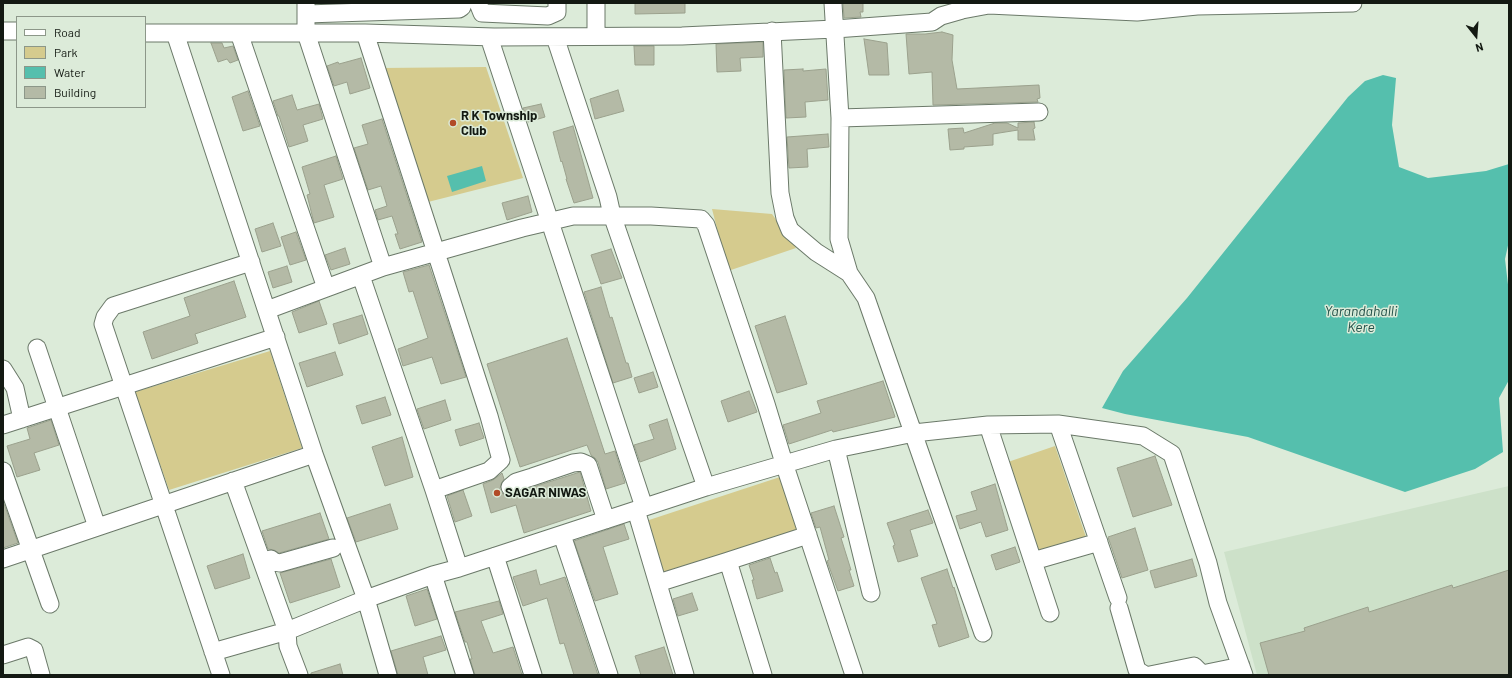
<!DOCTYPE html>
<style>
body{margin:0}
#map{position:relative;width:1512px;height:678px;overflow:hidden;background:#dcebd9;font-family:Barlow,sans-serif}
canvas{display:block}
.frame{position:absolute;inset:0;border:4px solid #131912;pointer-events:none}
.legend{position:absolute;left:16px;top:16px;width:130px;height:92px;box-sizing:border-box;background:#dcebd9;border:1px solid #8c9789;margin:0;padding:5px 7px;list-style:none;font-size:12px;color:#131912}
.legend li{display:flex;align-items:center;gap:8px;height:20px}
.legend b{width:20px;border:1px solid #8c9789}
.north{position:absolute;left:1456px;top:16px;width:40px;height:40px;-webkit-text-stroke:3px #dcebd9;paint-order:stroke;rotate:163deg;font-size:11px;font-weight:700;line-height:16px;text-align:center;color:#131912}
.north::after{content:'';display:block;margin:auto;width:14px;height:18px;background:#131912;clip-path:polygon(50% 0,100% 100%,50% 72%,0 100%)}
</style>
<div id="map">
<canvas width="1512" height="678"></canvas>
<div class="frame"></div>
<ul class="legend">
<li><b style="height:5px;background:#fff"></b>Road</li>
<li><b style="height:11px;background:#d5cb8e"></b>Park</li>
<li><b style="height:11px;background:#55bfad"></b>Water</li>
<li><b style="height:11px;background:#b4baa6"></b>Building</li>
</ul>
<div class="north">N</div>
</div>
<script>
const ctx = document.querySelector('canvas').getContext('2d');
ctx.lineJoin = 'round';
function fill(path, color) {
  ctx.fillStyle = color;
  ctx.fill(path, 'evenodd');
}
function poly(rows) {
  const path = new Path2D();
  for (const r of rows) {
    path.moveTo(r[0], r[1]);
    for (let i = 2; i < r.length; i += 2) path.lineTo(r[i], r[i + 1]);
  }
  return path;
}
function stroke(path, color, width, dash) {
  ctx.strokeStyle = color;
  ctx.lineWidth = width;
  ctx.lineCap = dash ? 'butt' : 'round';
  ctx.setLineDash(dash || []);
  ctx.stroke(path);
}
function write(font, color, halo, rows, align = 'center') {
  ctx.font = font + ' Barlow,sans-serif';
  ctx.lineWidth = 3;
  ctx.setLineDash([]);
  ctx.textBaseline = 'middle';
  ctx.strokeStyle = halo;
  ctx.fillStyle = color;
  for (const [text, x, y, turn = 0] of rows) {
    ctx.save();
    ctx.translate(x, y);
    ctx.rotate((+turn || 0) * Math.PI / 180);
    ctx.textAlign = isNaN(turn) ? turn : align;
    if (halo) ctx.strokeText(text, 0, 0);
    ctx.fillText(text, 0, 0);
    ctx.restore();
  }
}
const built = poly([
 [1509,486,1509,675,1257,675,1224,552]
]);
const green = poly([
 [486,67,523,178,428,202,382,68],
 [712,209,772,214,796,248,728,271],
 [270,351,302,448,169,490,135,392],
 [1055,446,1086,537,1036,554,1005,463],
 [780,477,797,530,663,574,646,521]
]);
const water = poly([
 [1383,75,1396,78,1392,125,1399,167,1428,178,1486,171,1509,164,1509,241,1505,259,1509,293,1509,380,1499,398,1503,452,1475,469,1405,492,1248,437,1125,414,1102,408,1123,371,1187,298,1348,97,1365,81],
 [482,166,486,181,452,192,447,176]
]);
const building = poly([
 [635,3,685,3,685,13,635,14,635,3],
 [843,3,863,3,863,12,860,12,861,17,844,18,843,3],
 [942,32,953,35,952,60,957,89,1039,85,1040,98,1037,99,1038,102,933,105,932,72,909,74,906,34,925,34,942,32],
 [864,39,887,43,889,75,869,75,864,39],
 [763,42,763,57,740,58,741,71,717,72,716,44,763,42],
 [211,43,222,43,224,48,233,46,238,60,230,63,227,59,218,62,211,43],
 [634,46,654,46,654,65,635,65,634,46],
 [361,58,370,88,350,94,347,82,334,86,327,66,338,62,339,64,361,58],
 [803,69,803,71,826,69,828,100,805,102,806,117,786,118,784,70,803,69],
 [618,90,624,111,595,119,590,99,618,90],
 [248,91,260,126,243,131,232,97,248,91],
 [292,95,297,110,319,104,323,119,303,125,308,141,289,147,279,116,278,116,273,101,292,95],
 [541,104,545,117,528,122,523,108,541,104],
 [382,119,422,242,400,249,395,234,398,234,392,216,378,220,375,210,387,206,381,186,368,190,354,148,368,144,362,125,382,119],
 [1034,122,1035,128,1033,129,1035,140,1018,140,1018,130,993,134,993,145,964,147,964,149,950,150,948,129,963,128,964,133,995,123,1007,123,1018,128,1018,123,1034,122],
 [573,126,593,198,574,203,566,179,567,179,562,161,561,162,553,132,573,126],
 [828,134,829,147,807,149,808,167,789,168,787,137,828,134],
 [336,156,343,179,324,185,334,217,314,223,307,195,310,194,302,167,336,156],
 [528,196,532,212,507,220,502,203,528,196],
 [273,223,281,246,262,252,255,229,273,223],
 [296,232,306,260,290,265,281,237,296,232],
 [345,248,350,264,331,270,325,255,345,248],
 [611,249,622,278,601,284,591,255,611,249],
 [429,265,466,377,441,384,432,357,403,366,398,349,428,338,413,291,409,292,403,272,429,265],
 [287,266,292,282,273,288,268,272,287,266],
 [234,281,246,317,195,334,198,343,152,359,143,332,190,316,184,298,234,281],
 [601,287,610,318,612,317,626,363,628,363,632,377,613,383,584,292,601,287],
 [319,301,327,324,299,333,292,312,319,301],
 [362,315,368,334,339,344,333,324,362,315],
 [785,316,807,384,777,393,755,326,785,316],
 [567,338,605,454,615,451,625,483,606,489,598,462,595,458,591,455,587,445,520,467,487,364,567,338],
 [335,352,343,375,307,387,299,363,335,352],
 [653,372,658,387,639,393,634,378,653,372],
 [883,381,895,417,833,432,832,430,789,444,783,425,821,413,817,401,883,381],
 [749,391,757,412,728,422,721,401,749,391],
 [385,397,391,415,362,424,356,406,385,397],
 [445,400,451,420,424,429,417,409,445,400],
 [667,419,676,449,640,462,634,445,654,439,649,425,667,419],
 [51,420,59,445,34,453,40,470,17,477,7,446,30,439,27,428,51,420],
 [479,423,484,438,460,446,455,430,479,423],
 [402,437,413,477,385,486,372,447,402,437],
 [1155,456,1172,505,1133,517,1117,468,1155,456],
 [580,472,591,511,524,533,516,505,491,513,483,484,493,480,501,474,502,473,504,479,501,484,500,489,502,493,506,496,511,497,521,491,580,472],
 [995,484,1008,530,986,537,981,522,960,529,956,516,977,510,971,492,995,484],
 [463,490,472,516,455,522,447,496,463,490],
 [3,501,18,543,3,548,3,501],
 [390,504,398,529,356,542,347,518,390,504],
 [834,506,844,537,841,538,851,570,849,570,854,586,838,591,827,561,829,560,820,527,816,528,811,513,834,506],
 [928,510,933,523,910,530,918,556,898,562,893,546,895,545,887,523,928,510],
 [320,513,329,539,279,553,274,550,268,549,262,531,320,513],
 [624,524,629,539,603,547,618,594,595,601,574,541,624,524],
 [1135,528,1148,570,1122,578,1108,537,1135,528],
 [1015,547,1020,562,996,570,991,555,1015,547],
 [243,554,250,578,215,589,207,566,243,554],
 [770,558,775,573,777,572,783,591,757,599,752,580,754,580,749,565,770,558],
 [331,559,340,587,290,603,280,573,331,559],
 [1192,559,1197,576,1155,588,1150,571,1192,559],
 [947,569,953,588,954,587,969,637,939,647,932,625,937,624,921,578,947,569],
 [536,570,540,585,565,577,598,675,574,675,564,643,560,644,547,598,523,606,513,577,536,570],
 [1509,570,1509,675,1269,675,1260,643,1305,631,1304,628,1368,607,1369,612,1452,585,1453,588,1509,570],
 [427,589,437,619,415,626,406,596,427,589],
 [692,593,698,610,678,616,673,599,692,593],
 [499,601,503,614,481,621,493,653,513,647,522,675,475,675,470,659,472,659,467,642,465,642,455,612,499,601],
 [441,636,446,650,423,657,428,675,398,675,391,651,441,636],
 [664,647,673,675,641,675,635,656,664,647],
 [340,664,343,675,311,675,311,673,340,664]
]);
const minor = poly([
 [306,3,306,33,383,267],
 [478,3,482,13,548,16,557,12,557,3],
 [596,3,596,36],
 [833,3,840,118,839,239,849,273,866,298,983,633],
 [306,14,459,9,462,7,463,3],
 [3,31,17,31],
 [772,31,780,193,785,218,790,230,816,252,849,273],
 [145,33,365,33,494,37,682,36,835,29,932,22,941,16,962,10,989,5,1137,12,1197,6,1353,3],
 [175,33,314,454,366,599,388,675],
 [239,33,326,288],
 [365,33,489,416,501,460,489,471,434,490],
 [489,37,644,507],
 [555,37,608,197,612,215,706,487],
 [840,118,1039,112],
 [361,276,434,490,459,568],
 [267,310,383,267,522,228,573,216,651,216,701,219,706,225,766,404,784,463,854,675],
 [37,348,97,527],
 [3,369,15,388,22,419],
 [1058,424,1118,598],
 [3,425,276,337],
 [988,425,1050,613],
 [836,449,871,593],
 [3,471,50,604],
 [233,481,287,631,288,646,299,675],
 [510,487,516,482,532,477,573,463,581,462,588,465,606,520],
 [636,510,685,675],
 [562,535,609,675],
 [495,556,533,675],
 [3,559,314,454],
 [262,561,271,559,274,562,280,563,333,548],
 [728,561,808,535],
 [1033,561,1099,542],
 [433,575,465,675],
 [658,583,728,561,763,675],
 [1119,608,1137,670,1145,675],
 [213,652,287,631,366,599,433,575,459,568,706,487,836,449,914,433,988,425,1058,424,1143,436,1172,454,1208,563,1218,603,1244,675],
 [3,655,28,647,34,650,41,675],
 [221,675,103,324,105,317,113,306,251,262],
 [1150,675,1194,666,1202,674,1241,666]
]);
const markers = [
 [453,123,4,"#b24b27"],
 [497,493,4,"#b24b27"]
];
const poiNames = [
 ["R K Township",461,116],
 ["Club",461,131],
 ["SAGAR NIWAS",505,493]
];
const waterNames = [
 ["Yarandahalli",1361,311],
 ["Kere",1361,327]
];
fill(built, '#cde1c9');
fill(green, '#d5cb8e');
fill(water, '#55bfad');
fill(building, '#b4baa6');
stroke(building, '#9ba18d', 1);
stroke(minor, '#6b7969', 19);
stroke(minor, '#fff', 17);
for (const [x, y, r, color] of markers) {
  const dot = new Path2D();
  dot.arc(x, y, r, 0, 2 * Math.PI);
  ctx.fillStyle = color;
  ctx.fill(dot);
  stroke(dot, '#dcebd9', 1.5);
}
write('bold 13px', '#131912', '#dcebd9', poiNames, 'left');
write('italic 14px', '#225048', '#dcebd9', waterNames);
</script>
